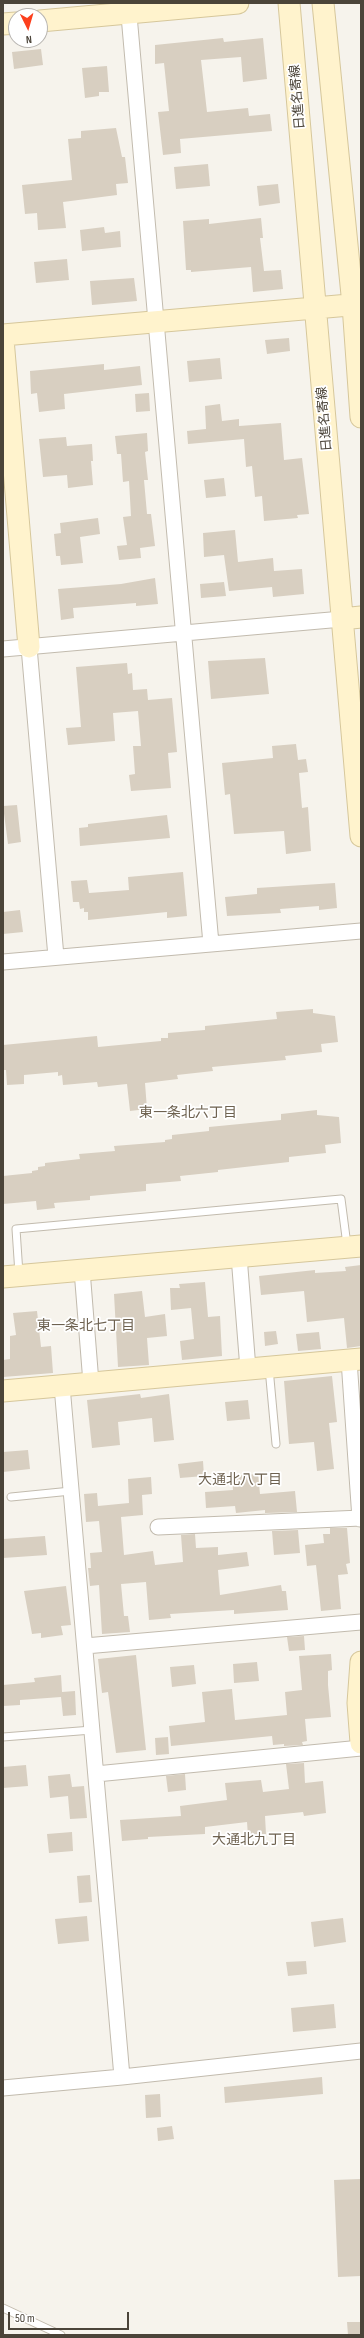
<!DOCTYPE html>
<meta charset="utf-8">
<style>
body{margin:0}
#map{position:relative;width:364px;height:2338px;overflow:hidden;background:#f6f3ec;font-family:"Sofia Sans Condensed",sans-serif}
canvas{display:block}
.frame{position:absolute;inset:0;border:4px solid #4b4439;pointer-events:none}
.north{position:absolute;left:8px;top:8px;width:40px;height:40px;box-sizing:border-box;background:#fff;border:1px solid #b7b4b0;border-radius:50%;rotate:175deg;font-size:11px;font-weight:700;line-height:16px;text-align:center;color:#4b4439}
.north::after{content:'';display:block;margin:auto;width:14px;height:18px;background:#fc3f1d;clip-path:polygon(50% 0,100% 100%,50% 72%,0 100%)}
.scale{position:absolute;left:8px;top:2312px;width:121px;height:18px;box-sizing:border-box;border:2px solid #4b4439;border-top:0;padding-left:5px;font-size:12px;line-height:14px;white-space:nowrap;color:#4b4439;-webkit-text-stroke:3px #fff;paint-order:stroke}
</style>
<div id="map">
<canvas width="364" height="2338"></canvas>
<div class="frame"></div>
<div class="north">N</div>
<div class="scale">50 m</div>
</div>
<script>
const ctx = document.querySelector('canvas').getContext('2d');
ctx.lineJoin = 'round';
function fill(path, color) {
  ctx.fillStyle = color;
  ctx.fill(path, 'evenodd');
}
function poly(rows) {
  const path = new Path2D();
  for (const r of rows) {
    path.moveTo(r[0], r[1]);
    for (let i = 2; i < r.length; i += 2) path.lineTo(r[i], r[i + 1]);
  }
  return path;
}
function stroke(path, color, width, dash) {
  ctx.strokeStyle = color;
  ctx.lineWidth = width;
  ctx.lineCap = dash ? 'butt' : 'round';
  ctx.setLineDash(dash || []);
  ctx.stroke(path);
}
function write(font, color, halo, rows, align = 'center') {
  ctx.font = font + ' "Sofia Sans Condensed","Noto Sans JP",sans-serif';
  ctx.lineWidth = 3.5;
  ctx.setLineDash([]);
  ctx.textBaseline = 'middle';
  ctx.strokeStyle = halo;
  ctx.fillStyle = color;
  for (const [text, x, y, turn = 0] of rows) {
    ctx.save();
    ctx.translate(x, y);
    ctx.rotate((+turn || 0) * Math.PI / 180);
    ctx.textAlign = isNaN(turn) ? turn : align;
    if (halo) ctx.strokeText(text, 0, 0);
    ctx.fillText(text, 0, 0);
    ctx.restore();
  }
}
const building = poly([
 [223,38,224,42,263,38,267,79,243,82,241,57,201,60,207,112,248,108,249,116,270,114,272,131,180,139,181,153,163,155,158,112,169,111,164,63,155,64,155,45],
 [41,49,43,65,14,69,12,52],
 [107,66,109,92,99,92,99,96,85,98,82,68],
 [116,128,122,157,125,157,128,183,116,184,117,195,63,202,66,228,38,230,37,213,25,214,22,185,72,180,68,139,81,138,81,131],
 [208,164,210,186,176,189,174,167],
 [278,184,280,203,259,206,257,186],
 [261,218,263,238,260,238,264,271,281,270,283,289,253,292,251,267,191,272,191,270,186,270,183,221,209,219,209,224],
 [104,227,105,233,120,231,121,247,82,251,80,230],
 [67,259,69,280,36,283,34,262],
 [134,278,137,301,92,305,90,281],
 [289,338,290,351,267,354,265,340],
 [220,358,222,379,189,382,187,361],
 [104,364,104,370,140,366,142,385,64,394,65,409,39,412,37,393,31,394,30,371],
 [149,393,150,411,136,412,135,394],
 [220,404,222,421,239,419,239,426,281,423,284,460,302,458,309,514,297,515,298,518,264,521,262,496,255,497,252,466,246,467,244,439,188,444,187,431,206,429,205,406],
 [147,433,148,451,145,452,148,480,144,480,147,514,151,514,155,546,140,548,141,558,119,560,117,546,127,545,123,517,131,516,129,481,123,482,121,454,117,454,115,436],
 [66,437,67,446,92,444,93,461,91,461,93,485,68,488,67,475,43,477,39,439],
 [224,478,226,496,206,498,204,480],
 [98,518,100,534,80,537,83,563,61,565,60,556,56,556,54,534,61,533,60,523],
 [235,530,238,562,273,558,274,571,302,569,304,594,273,597,272,587,229,591,224,555,204,557,203,533],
 [155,578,158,604,136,606,136,603,73,608,74,618,61,620,58,589,121,584],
 [224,582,226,596,201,598,200,584],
 [265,658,269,694,211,699,208,661],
 [127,663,128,674,132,673,133,690,147,689,148,700,172,698,177,752,168,753,171,788,131,791,129,775,135,774,133,746,141,746,138,711,113,713,115,741,68,745,66,728,81,727,76,667],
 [296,744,298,760,306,759,308,772,299,773,302,808,308,807,311,851,286,854,284,831,234,834,230,794,225,795,222,763,273,758,272,746],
 [17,805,21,842,8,844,3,806],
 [167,815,170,838,80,846,79,828,88,827,88,824],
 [183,872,187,916,167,918,167,912,88,920,88,912,84,912,84,908,80,909,79,902,73,902,71,881,87,880,89,893,129,890,128,877],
 [335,883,337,908,319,910,319,906,280,909,281,913,227,916,225,897,257,894,257,888],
 [20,910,23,932,3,934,3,912],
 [313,1009,313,1013,335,1016,338,1042,321,1044,322,1052,285,1056,286,1060,212,1067,213,1071,177,1075,178,1079,145,1083,147,1109,130,1111,127,1084,98,1087,97,1082,63,1085,62,1075,58,1076,58,1072,24,1075,24,1084,7,1085,6,1070,3,1070,3,1045,97,1036,98,1047,161,1041,161,1038,168,1038,168,1033,205,1030,205,1026,277,1019,276,1012],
 [317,1110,317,1115,339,1117,341,1143,325,1145,326,1153,289,1157,289,1162,218,1170,218,1172,180,1176,181,1181,146,1184,146,1191,90,1196,90,1200,54,1203,55,1208,37,1210,36,1201,3,1204,3,1176,32,1173,32,1171,38,1170,38,1167,45,1166,45,1163,80,1159,79,1154,115,1151,114,1146,165,1142,165,1140,172,1139,172,1135,209,1131,209,1127,281,1120,281,1114],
 [361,1265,361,1346,347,1348,344,1318,307,1322,304,1291,261,1295,259,1276,315,1270,315,1273,346,1271,345,1267],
 [205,1282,208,1317,220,1316,222,1356,182,1360,180,1341,194,1339,191,1308,171,1310,170,1288,180,1288,179,1284],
 [142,1291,145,1317,165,1314,167,1336,147,1338,149,1365,118,1367,114,1294],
 [37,1311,41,1347,51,1346,53,1373,3,1377,3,1360,10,1359,10,1336,16,1335,13,1313],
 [276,1331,278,1344,265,1346,264,1332],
 [319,1332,321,1349,298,1351,296,1334],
 [332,1376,337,1422,329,1423,334,1469,317,1471,314,1442,289,1444,284,1381],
 [140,1394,141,1398,169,1394,174,1440,154,1442,152,1418,118,1422,120,1445,92,1448,87,1400],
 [248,1400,250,1419,227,1421,225,1402],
 [28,1450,30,1469,3,1472,3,1452],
 [203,1461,204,1476,180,1478,178,1464],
 [258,1474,260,1494,295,1491,297,1512,265,1513,265,1510,236,1513,235,1506,206,1508,205,1492,233,1490,232,1476],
 [151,1477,152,1494,142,1495,143,1515,121,1517,124,1555,153,1551,155,1565,183,1562,181,1535,195,1534,196,1548,218,1547,218,1555,247,1552,249,1566,218,1570,220,1595,281,1585,282,1591,286,1591,288,1610,234,1614,234,1610,170,1614,171,1618,149,1620,146,1582,121,1584,124,1616,128,1616,130,1632,102,1634,99,1585,90,1586,88,1568,91,1568,90,1553,102,1552,99,1521,86,1522,84,1494,97,1493,98,1506,129,1503,128,1479],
 [330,1528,347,1528,350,1563,346,1564,348,1574,338,1575,341,1609,321,1611,316,1565,307,1566,305,1545,324,1543,323,1534,330,1534],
 [298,1530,300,1553,274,1555,272,1531],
 [45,1536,47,1555,3,1558,3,1539],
 [66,1586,71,1625,61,1626,63,1635,41,1638,41,1633,32,1634,24,1591],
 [304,1636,305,1650,289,1651,287,1637],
 [331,1654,332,1670,328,1671,328,1685,331,1717,305,1719,307,1741,302,1742,303,1745,284,1746,284,1744,273,1745,272,1736,171,1746,169,1726,205,1722,202,1692,232,1689,235,1720,287,1715,285,1692,302,1690,299,1656],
 [136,1655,146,1750,116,1753,108,1692,102,1693,98,1659],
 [257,1662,259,1681,234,1683,233,1664],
 [194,1665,196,1684,172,1687,170,1667],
 [61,1675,62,1692,75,1691,76,1715,63,1716,61,1697,20,1700,20,1705,3,1706,3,1685,35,1682,34,1678],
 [168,1737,169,1754,156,1755,155,1738],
 [304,1763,305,1783,323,1781,326,1813,304,1816,303,1812,265,1816,266,1834,248,1836,247,1822,205,1827,205,1834,148,1837,148,1839,122,1841,120,1820,181,1816,180,1806,227,1800,225,1783,261,1780,263,1792,289,1789,286,1764],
 [26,1765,28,1786,3,1788,3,1767],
 [70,1774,72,1787,84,1786,87,1818,70,1819,68,1796,50,1798,48,1776],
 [185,1774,186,1790,168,1792,166,1776],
 [72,1832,73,1851,49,1853,47,1834],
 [90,1875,92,1902,79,1903,77,1876],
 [87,1916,89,1941,58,1944,55,1919],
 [343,1918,346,1942,314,1947,311,1922],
 [306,1961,307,1974,288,1976,286,1962],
 [334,2004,336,2028,293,2032,291,2008],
 [322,2077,323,2094,225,2103,224,2087],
 [160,2094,161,2117,146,2118,145,2095],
 [172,2126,174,2139,158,2141,157,2128],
 [361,2179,361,2276,338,2277,334,2180],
 [347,2322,361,2322,361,2335,348,2335]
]);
const lane = poly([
 [19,1274,16,1229,341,1199,347,1245],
 [269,1368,276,1444],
 [11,1497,71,1491],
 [3,1737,92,1730],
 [3,2308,61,2335]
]);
const street = poly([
 [128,4,211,944],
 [29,647,56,957],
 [3,649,342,619],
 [3,962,361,931],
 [239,1256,248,1369],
 [82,1270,91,1383],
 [349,1360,360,1519],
 [62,1386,122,2077],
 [158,1527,361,1518],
 [85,1646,361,1622],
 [96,1774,361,1748],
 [3,2088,122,2077,361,2051]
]);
const secondary = poly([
 [289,3,361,836],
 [323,3,353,305,361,417],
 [40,21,238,3],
 [3,24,16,23],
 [3,335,361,304],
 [3,339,29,647],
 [342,619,361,617],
 [3,1277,361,1246],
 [3,1391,361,1359],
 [361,1662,358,1703,361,1743]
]);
const streetNames = [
 ["日進名寄線",298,97,-95],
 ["日進名寄線",325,419,-95]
];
const neighbourhoodNames = [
 ["東一条北六丁目",188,1113],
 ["東一条北七丁目",86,1326],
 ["大通北八丁目",240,1480],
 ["大通北九丁目",254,1840]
];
fill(building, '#d8cfc1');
stroke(lane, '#c2bbae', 9);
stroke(street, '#c2bbae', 17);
stroke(secondary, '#d6c79b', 23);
stroke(lane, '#fff', 7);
stroke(street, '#fff', 15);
stroke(secondary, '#fff3cd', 21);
write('13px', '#4b4439', '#fff', streetNames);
write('14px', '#6e6250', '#fff', neighbourhoodNames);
</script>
